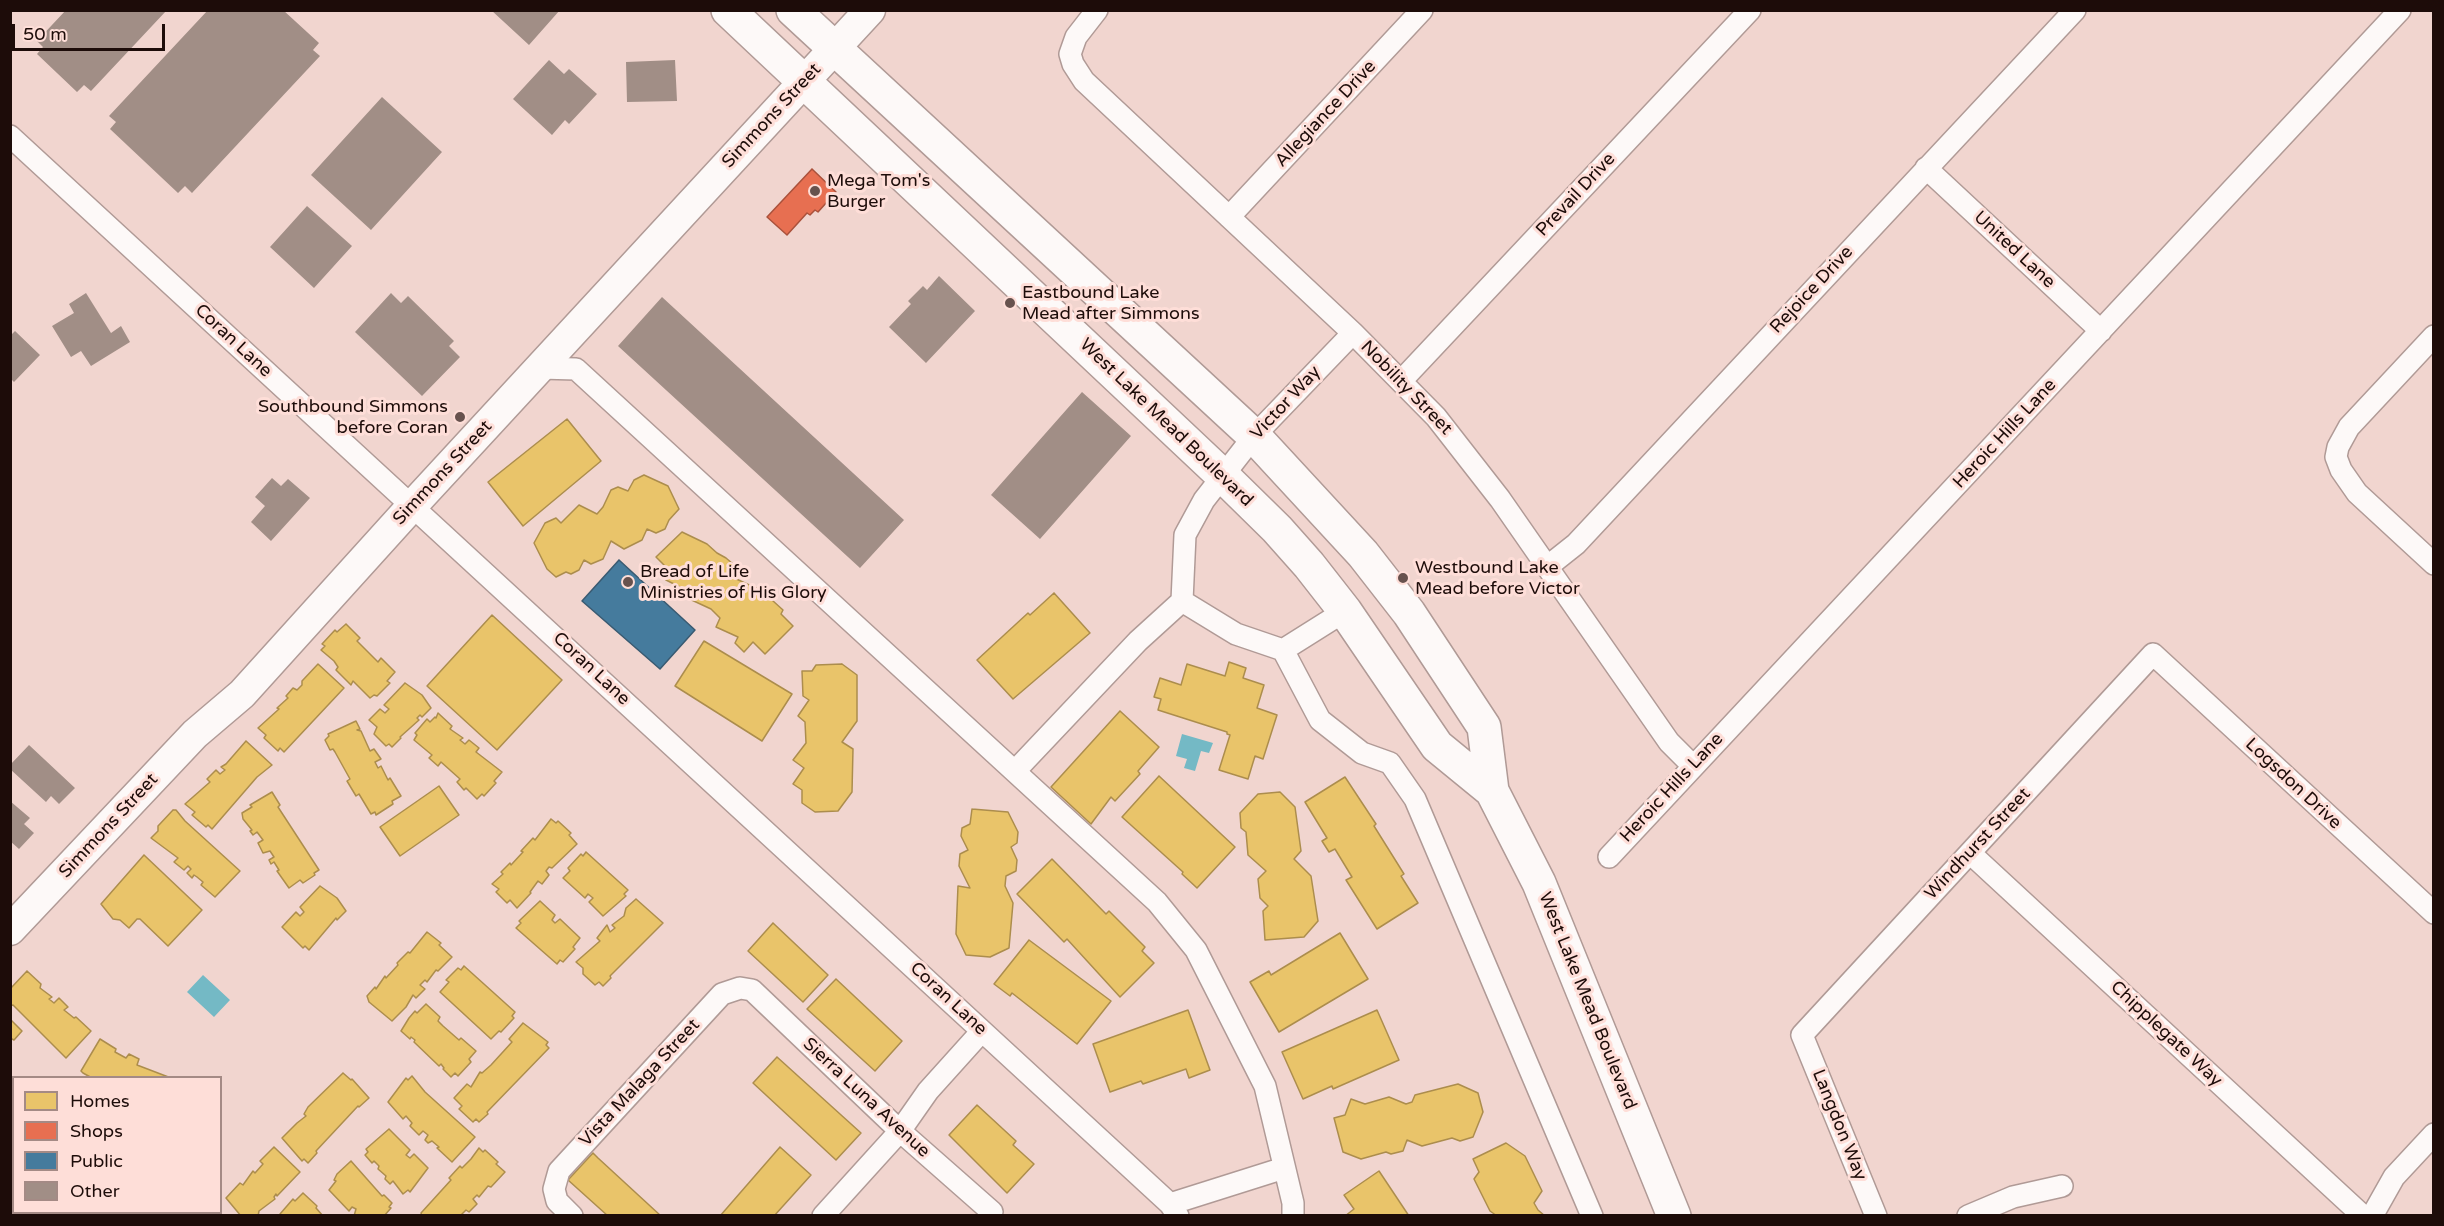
<!DOCTYPE html>
<style>
body{margin:0}
#map{position:relative;width:2444px;height:1226px;overflow:hidden;background:#f1d5cf;font-family:"Varela Round",sans-serif}
canvas{display:block}
.frame{position:absolute;inset:0;border:12px solid #1d0c09;pointer-events:none}
.legend{position:absolute;left:12px;top:1076px;width:210px;height:138px;box-sizing:border-box;background:#feded8;border:2px solid #a48a85;margin:0;padding:8px 10px;list-style:none;font-size:18px;color:#1d0c09}
.legend li{display:flex;align-items:center;gap:12px;height:30px}
.legend b{width:30px;border:2px solid #a48a85}
.scale{position:absolute;left:12px;top:24px;width:153px;height:27px;box-sizing:border-box;border:3px solid #1d0c09;border-top:0;padding-left:8px;font-size:18px;line-height:21px;white-space:nowrap;color:#1d0c09;-webkit-text-stroke:4px #feded8;paint-order:stroke}
</style>
<div id="map">
<canvas width="2444" height="1226"></canvas>
<div class="frame"></div>
<ul class="legend">
<li><b style="height:16px;background:#e9c46a"></b>Homes</li>
<li><b style="height:16px;background:#e76f51"></b>Shops</li>
<li><b style="height:16px;background:#457b9d"></b>Public</li>
<li><b style="height:16px;background:#a18e86"></b>Other</li>
</ul>
<div class="scale">50 m</div>
</div>
<script>
const ctx = document.querySelector('canvas').getContext('2d');
ctx.lineJoin = 'round';
function fill(path, color) {
  ctx.fillStyle = color;
  ctx.fill(path, 'evenodd');
}
function poly(rows) {
  const path = new Path2D();
  for (const r of rows) {
    path.moveTo(r[0], r[1]);
    for (let i = 2; i < r.length; i += 2) path.lineTo(r[i], r[i + 1]);
  }
  return path;
}
function stroke(path, color, width, dash) {
  ctx.strokeStyle = color;
  ctx.lineWidth = width;
  ctx.lineCap = dash ? 'butt' : 'round';
  ctx.setLineDash(dash || []);
  ctx.stroke(path);
}
function write(font, color, halo, rows, align = 'center') {
  ctx.font = font + ' "Varela Round",sans-serif';
  ctx.lineWidth = 6;
  ctx.setLineDash([]);
  ctx.textBaseline = 'middle';
  ctx.strokeStyle = halo;
  ctx.fillStyle = color;
  for (const [text, x, y, turn = 0] of rows) {
    ctx.save();
    ctx.translate(x, y);
    ctx.rotate((+turn || 0) * Math.PI / 180);
    ctx.textAlign = isNaN(turn) ? turn : align;
    if (halo) ctx.strokeText(text, 0, 0);
    ctx.fillText(text, 0, 0);
    ctx.restore();
  }
}
const water = poly([
 [1182,734,1213,743,1209,753,1201,751,1195,771,1184,768,1187,759,1176,756],
 [203,975,230,1000,214,1017,187,992]
]);
const homes = poly([
 [567,419,601,461,523,526,488,482,567,419],
 [644,475,668,486,679,509,669,520,665,529,656,533,647,529,642,540,624,549,611,541,603,559,591,564,584,560,579,570,571,574,566,572,556,577,547,569,534,543,545,523,556,518,561,523,579,505,597,514,603,507,611,490,618,487,628,491,634,480,644,475],
 [682,532,707,544,717,553,726,558,733,564,728,574,730,576,762,591,783,610,781,614,793,626,765,654,753,642,744,652,735,643,738,637,716,627,720,618,711,609,683,596,686,590,666,580,661,575,665,566,656,557,682,532],
 [1054,593,1090,633,1013,699,977,660,1028,613,1030,615,1054,593],
 [492,615,562,680,497,750,427,686,492,615],
 [346,624,360,638,357,641,378,662,381,658,395,672,387,681,390,683,377,696,374,695,370,698,353,681,351,685,336,670,338,667,334,661,321,650,325,646,322,644,335,630,337,632,346,624],
 [704,641,792,694,762,741,675,686,704,641],
 [1229,662,1246,668,1243,678,1264,685,1257,708,1277,715,1263,759,1255,756,1248,779,1219,770,1230,735,1227,734,1227,732,1158,710,1161,699,1154,697,1160,678,1181,685,1187,664,1225,676,1229,662],
 [318,664,344,688,284,752,280,748,278,751,264,738,266,735,258,728,279,709,277,708,288,698,286,696,293,688,297,690,302,685,302,681,318,664],
 [842,664,857,675,857,721,842,742,853,749,852,792,838,811,815,812,802,803,802,790,793,784,804,768,793,760,806,743,805,722,798,716,809,700,803,696,802,671,812,671,816,665,842,664],
 [405,683,422,695,431,708,422,717,420,715,417,718,419,720,400,737,401,738,392,747,389,744,386,746,374,734,377,727,369,720,380,709,385,713,389,709,384,705,405,683],
 [1120,711,1159,747,1138,771,1140,774,1115,801,1111,797,1091,824,1051,787,1120,711],
 [438,713,452,726,450,729,463,738,460,740,465,744,469,740,479,748,476,752,502,772,494,781,496,783,484,796,482,794,477,799,466,788,464,790,457,782,460,779,441,762,438,766,429,758,432,755,414,740,417,735,415,733,427,719,430,722,435,717,436,718,438,713],
 [356,721,360,729,357,730,361,731,370,751,374,749,381,759,375,762,378,768,381,766,388,780,390,778,401,796,392,801,393,804,376,815,375,812,371,814,359,794,356,796,347,781,350,779,335,752,333,749,330,750,325,740,329,736,328,734,356,721],
 [246,741,272,765,257,777,212,829,208,825,206,827,192,815,195,812,185,804,210,782,207,779,216,770,220,774,225,770,221,767,226,764,246,741],
 [1159,776,1235,847,1197,888,1182,874,1183,872,1122,817,1159,776],
 [1345,777,1376,824,1374,826,1404,874,1401,876,1418,903,1377,929,1346,880,1352,877,1335,849,1329,852,1322,841,1327,838,1305,802,1345,777],
 [439,786,459,815,400,856,380,827,439,786],
 [272,792,280,805,278,807,319,870,314,873,315,875,303,883,300,880,289,888,277,871,279,870,274,862,271,864,269,860,274,857,270,851,263,853,258,843,263,840,257,832,253,835,250,831,252,830,243,819,242,813,252,807,250,805,272,792],
 [1280,792,1295,807,1301,851,1294,859,1311,876,1318,921,1304,937,1265,940,1263,911,1268,906,1260,898,1258,879,1266,871,1248,855,1246,832,1241,828,1240,813,1258,794,1280,792],
 [972,809,1008,812,1018,832,1017,843,1011,847,1017,860,1016,871,1006,876,1005,886,1013,903,1009,948,990,957,966,955,956,934,958,886,970,888,959,866,960,854,968,850,961,836,962,828,970,824,972,809],
 [173,810,176,810,185,821,240,871,215,897,201,885,203,882,197,877,194,875,192,878,187,873,191,869,188,866,184,870,174,862,178,858,151,838,158,831,158,826,173,810],
 [551,819,556,823,558,821,571,833,569,835,577,844,552,868,549,867,546,871,549,875,542,884,538,881,530,892,531,893,517,908,510,900,507,903,496,892,499,889,492,884,503,874,501,872,510,863,511,865,523,852,521,851,533,838,535,840,551,819],
 [586,852,628,890,624,894,626,896,603,916,589,902,593,898,588,894,585,898,563,878,570,871,568,868,581,854,583,856,586,852],
 [144,855,202,910,168,946,140,919,137,919,129,928,120,920,113,919,101,904,144,855],
 [1052,859,1106,914,1109,911,1145,947,1142,951,1154,963,1120,997,1067,939,1064,942,1017,894,1052,859],
 [320,886,337,898,346,911,337,920,336,918,309,950,305,946,303,948,282,927,296,912,300,916,304,912,300,907,320,886],
 [636,899,663,923,610,976,611,978,603,986,599,982,595,985,583,974,583,968,576,962,600,941,597,938,607,925,610,932,615,928,612,925,624,916,626,908,636,899],
 [540,901,555,915,552,920,555,923,560,919,580,938,573,947,575,949,563,962,560,960,557,964,516,928,521,923,519,921,540,901],
 [773,923,828,975,803,1002,748,951,773,923],
 [427,932,441,943,439,945,452,957,438,971,436,970,427,982,425,980,420,985,425,989,416,998,413,995,406,1007,392,1021,369,1002,367,996,375,987,376,989,385,976,386,978,398,965,397,963,408,952,410,953,427,932],
 [1340,933,1368,979,1279,1032,1250,982,1269,971,1271,975,1340,933],
 [1029,940,1111,1001,1077,1044,1012,993,1010,996,994,984,1029,940],
 [464,966,515,1012,512,1016,514,1018,501,1032,499,1031,491,1039,440,992,449,982,446,980,458,968,461,970,464,966],
 [27,971,41,984,40,988,52,997,49,999,54,1003,59,998,68,1007,64,1010,74,1018,76,1017,91,1031,66,1058,13,1005,10,1006,10,989,27,971],
 [836,979,902,1041,875,1071,807,1009,836,979],
 [426,1004,440,1017,438,1021,443,1026,459,1040,461,1038,476,1051,469,1059,471,1062,458,1076,455,1073,451,1077,443,1069,444,1068,441,1064,439,1066,414,1042,415,1040,411,1037,410,1039,401,1031,409,1018,415,1011,417,1013,426,1004],
 [1188,1010,1210,1070,1189,1078,1186,1069,1143,1084,1141,1081,1110,1092,1093,1044,1188,1010],
 [1377,1010,1399,1060,1333,1089,1332,1086,1303,1099,1282,1052,1377,1010],
 [10,1019,22,1031,14,1040,12,1039,10,1041,10,1019],
 [523,1023,548,1042,546,1045,549,1048,487,1112,488,1114,479,1122,476,1119,473,1122,459,1109,462,1106,454,1098,467,1084,471,1087,480,1072,482,1073,491,1065,512,1042,509,1039,523,1023],
 [100,1039,116,1049,115,1052,126,1058,129,1054,139,1059,137,1065,171,1078,92,1078,83,1073,81,1071,100,1039],
 [777,1057,861,1133,836,1160,753,1083,777,1057],
 [343,1073,351,1080,352,1079,369,1098,359,1107,358,1106,316,1151,317,1153,308,1163,304,1159,302,1161,282,1138,297,1123,306,1116,304,1114,308,1107,343,1073],
 [412,1076,425,1092,475,1137,452,1162,437,1148,439,1147,432,1141,428,1143,425,1140,428,1135,423,1131,419,1135,410,1126,412,1123,406,1116,403,1119,388,1102,406,1078,408,1080,412,1076],
 [1458,1084,1478,1093,1483,1112,1473,1137,1460,1141,1452,1138,1422,1146,1407,1140,1403,1151,1391,1154,1386,1152,1361,1159,1343,1152,1334,1118,1345,1115,1351,1099,1365,1104,1389,1097,1406,1104,1412,1102,1415,1095,1458,1084],
 [977,1105,1016,1141,1013,1145,1034,1164,1007,1193,949,1135,977,1105],
 [389,1129,410,1150,406,1155,410,1158,414,1154,428,1168,410,1192,408,1190,403,1194,393,1181,390,1184,385,1179,386,1176,378,1169,379,1166,374,1161,372,1163,365,1155,368,1152,366,1149,389,1129],
 [1506,1143,1525,1156,1542,1191,1534,1203,1538,1210,1545,1216,1497,1216,1490,1211,1474,1179,1479,1172,1473,1159,1506,1143],
 [274,1147,300,1172,277,1196,276,1194,274,1197,275,1199,259,1211,258,1216,241,1216,226,1198,240,1183,243,1185,253,1171,255,1173,263,1164,260,1161,274,1147],
 [780,1147,811,1175,774,1216,720,1216,780,1147],
 [479,1148,483,1152,485,1150,498,1162,496,1164,505,1172,491,1187,488,1186,479,1197,477,1195,473,1199,477,1204,469,1212,466,1210,460,1216,422,1216,421,1213,451,1180,449,1178,460,1166,462,1168,471,1159,479,1148],
 [593,1153,598,1158,661,1216,608,1216,568,1180,593,1153],
 [351,1161,382,1196,384,1195,392,1203,389,1207,391,1208,384,1216,354,1216,356,1209,352,1207,349,1211,329,1190,336,1181,334,1180,337,1174,351,1161],
 [1379,1171,1409,1216,1345,1216,1354,1209,1344,1195,1379,1171],
 [303,1193,317,1206,316,1208,323,1216,282,1216,280,1214,293,1199,295,1201,303,1193],
 [14,1212,63,1212,60,1216,11,1216,14,1212]
]);
const shops = poly([
 [812,169,836,192,818,212,815,210,810,215,807,213,787,235,767,217,812,169]
]);
const public = poly([
 [619,560,695,630,660,669,582,601,619,560]
]);
const building = poly([
 [66,10,167,10,91,91,84,85,77,92,37,54,43,47,37,41],
 [208,10,283,10,319,43,313,50,320,56,192,193,185,186,178,193,110,129,116,122,109,116],
 [491,10,560,10,529,45],
 [549,60,564,74,569,69,597,94,569,124,565,120,552,135,513,99],
 [675,60,677,101,627,102,626,62],
 [382,97,442,152,371,230,311,175],
 [307,206,352,246,314,288,270,247],
 [939,276,975,311,926,363,889,327,911,304,908,301,923,286,927,290],
 [86,293,111,333,121,326,130,342,91,366,81,351,71,357,52,326,74,313,69,304],
 [391,293,401,303,408,296,454,341,449,346,460,357,422,396,355,332],
 [662,297,904,520,860,568,618,346],
 [15,331,40,355,14,382,10,378,10,336],
 [1082,392,1131,436,1040,539,991,495],
 [272,478,281,486,288,479,310,498,271,541,251,522,265,506,255,497],
 [29,745,75,788,59,804,51,796,46,802,10,769,10,765],
 [10,801,30,818,24,824,34,833,19,849,10,841]
]);
const minor = poly([
 [1097,10,1076,37,1070,54,1073,64,1084,81,1353,333,1436,417,1500,499,1669,742,1693,766],
 [10,136,1170,1204,1178,1216],
 [1926,168,2101,331],
 [1229,217,1422,10],
 [2434,336,2349,427,2338,447,2336,457,2341,470,2357,493,2434,564],
 [540,368,576,369,1157,902,1196,950,1265,1086,1293,1203,1293,1216],
 [1402,380,1750,10],
 [1547,567,1576,544,2075,10],
 [1182,601,1236,634,1283,650],
 [1345,611,1283,650,1320,720,1362,753,1390,763,1415,799,1592,1216],
 [1015,771,1138,641,1182,601,1185,535,1204,500,1254,436,1353,333],
 [1970,853,2363,1216],
 [1609,857,2400,10],
 [1170,1204,1284,1168],
 [572,1216,557,1201,554,1189,559,1171,722,994,740,988,752,990,900,1131,992,1212],
 [823,1216,900,1131,928,1091,982,1031],
 [1876,1216,1802,1035,2153,654,2434,913],
 [1968,1216,2013,1197,2062,1186],
 [2372,1216,2394,1177,2434,1134]
]);
const secondary = poly([
 [10,930,195,734,242,694,412,506,870,10]
]);
const primary = poly([
 [728,10,1224,477,1277,529,1309,565,1345,611,1437,746,1492,791],
 [793,10,1254,436,1363,554,1409,613,1484,727,1492,791,1539,883,1674,1216]
]);
const markers = [
 [815,191,6,"#67524e"],
 [1010,303,6,"#67524e"],
 [460,417,6,"#67524e"],
 [1403,578,6,"#67524e"],
 [628,582,6,"#67524e"]
];
const streetNames = [
 ["Allegiance Drive",1326,114,-47],
 ["Simmons Street",772,116,-47],
 ["Prevail Drive",1576,195,-47],
 ["United Lane",2014,250,43],
 ["Rejoice Drive",1812,290,-47],
 ["Coran Lane",233,341,43],
 ["Nobility Street",1406,388,46],
 ["Victor Way",1286,403,-47],
 ["West Lake Mead Boulevard",1166,423,44],
 ["Heroic Hills Lane",2005,434,-47],
 ["Simmons Street",443,473,-47],
 ["Coran Lane",591,669,43],
 ["Logsdon Drive",2293,784,43],
 ["Heroic Hills Lane",1672,788,-47],
 ["Simmons Street",109,826,-47],
 ["Windhurst Street",1978,844,-47],
 ["Coran Lane",948,999,43],
 ["West Lake Mead Boulevard",1587,1001,68],
 ["Chipplegate Way",2166,1034,43],
 ["Vista Malaga Street",640,1083,-47],
 ["Sierra Luna Avenue",866,1098,43],
 ["Langdon Way",1839,1125,68]
];
const poiNames = [
 ["Mega Tom's",827,181],
 ["Burger",827,202],
 ["Eastbound Lake",1022,293],
 ["Mead after Simmons",1022,314],
 ["Southbound Simmons",448,407,"right"],
 ["before Coran",448,428,"right"],
 ["Westbound Lake",1415,568],
 ["Mead before Victor",1415,589],
 ["Bread of Life",640,572],
 ["Ministries of His Glory",640,593]
];
fill(water, '#74b9c5');
fill(homes, '#e9c46a');
stroke(homes, '#ac8d4d', 1.5);
fill(shops, '#e76f51');
stroke(shops, '#aa513b', 1.5);
fill(public, '#457b9d');
stroke(public, '#395a71', 1.5);
fill(building, '#a18e86');
stroke(minor, '#b09a96', 24);
stroke(secondary, '#b09a96', 33);
stroke(primary, '#b09a96', 36);
stroke(minor, '#fdf9f8', 21);
stroke(secondary, '#fdf9f8', 30);
stroke(primary, '#fdf9f8', 33);
for (const [x, y, r, color] of markers) {
  const dot = new Path2D();
  dot.arc(x, y, r, 0, 2 * Math.PI);
  ctx.fillStyle = color;
  ctx.fill(dot);
  stroke(dot, '#feded8', 2);
}
write('18px', '#1d0c09', '#feded8', streetNames);
write('18px', '#1d0c09', '#feded8', poiNames, 'left');
</script>
